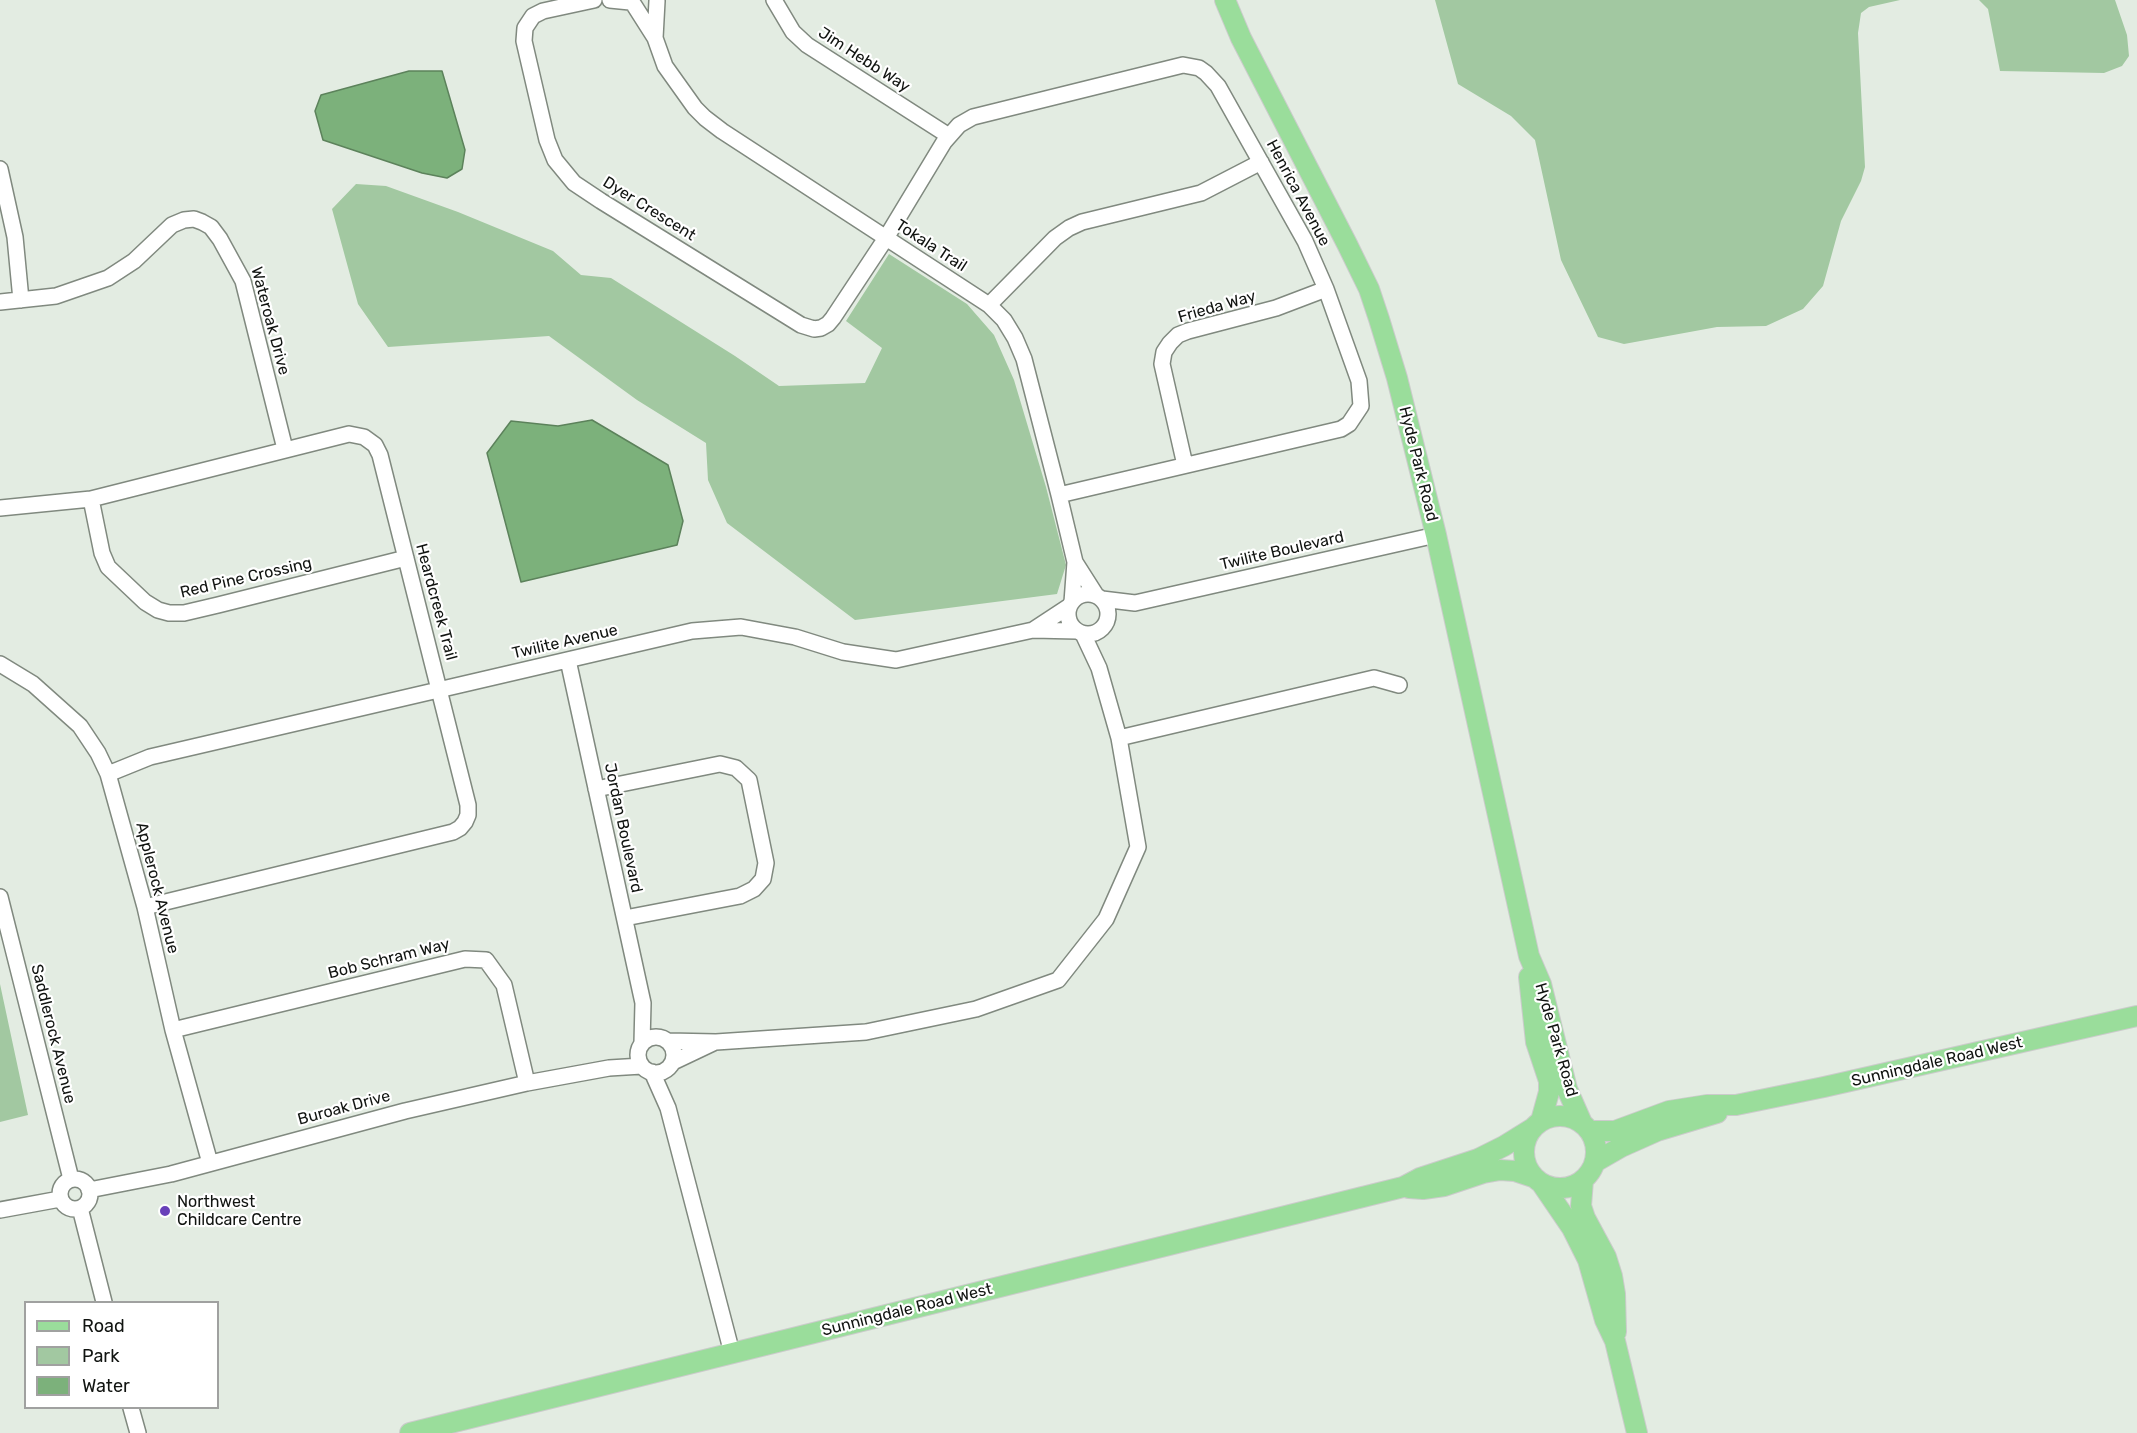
<!DOCTYPE html>
<style>
body{margin:0}
#map{position:relative;width:2137px;height:1433px;overflow:hidden;background:#e3ece2;font-family:Rubik,sans-serif}
canvas{display:block}
.legend{position:absolute;left:24px;top:1301px;width:195px;height:108px;box-sizing:border-box;background:#fff;border:2px solid #a0a1a0;margin:0;padding:8px 10px;list-style:none;font-size:18px;color:#111411}
.legend li{display:flex;align-items:center;gap:12px;height:30px}
.legend b{width:30px;border:2px solid #a0a1a0}
</style>
<div id="map">
<canvas width="2137" height="1433"></canvas>
<ul class="legend">
<li><b style="height:8px;background:#9add9b"></b>Road</li>
<li><b style="height:16px;background:#a2c8a1"></b>Park</li>
<li><b style="height:16px;background:#7cb17b"></b>Water</li>
</ul>
</div>
<script>
const ctx = document.querySelector('canvas').getContext('2d');
ctx.lineJoin = 'round';
function fill(path, color) {
  ctx.fillStyle = color;
  ctx.fill(path, 'evenodd');
}
function poly(rows) {
  const path = new Path2D();
  for (const r of rows) {
    if (r.length === 3) {
      path.moveTo(r[0] + r[2], r[1]);
      path.arc(r[0], r[1], r[2], 0, 2 * Math.PI);
      continue;
    }
    path.moveTo(r[0], r[1]);
    for (let i = 2; i < r.length; i += 2) path.lineTo(r[i], r[i + 1]);
  }
  return path;
}
function stroke(path, color, width, dash) {
  ctx.strokeStyle = color;
  ctx.lineWidth = width;
  ctx.lineCap = dash ? 'butt' : 'round';
  ctx.setLineDash(dash || []);
  ctx.stroke(path);
}
function write(font, color, halo, rows, align = 'center') {
  ctx.font = font + ' Rubik,sans-serif';
  ctx.lineWidth = 4.5;
  ctx.setLineDash([]);
  ctx.textBaseline = 'middle';
  ctx.strokeStyle = halo;
  ctx.fillStyle = color;
  for (const [text, x, y, turn = 0] of rows) {
    ctx.save();
    ctx.translate(x, y);
    ctx.rotate((+turn || 0) * Math.PI / 180);
    ctx.textAlign = isNaN(turn) ? turn : align;
    if (halo) ctx.strokeText(text, 0, 0);
    ctx.fillText(text, 0, 0);
    ctx.restore();
  }
}
const green = poly([
 [1435,0,1900,0,1869,7,1861,13,1858,33,1865,167,1861,181,1841,221,1823,286,1803,309,1766,326,1717,327,1624,344,1598,337,1561,260,1535,140,1511,116,1458,84],
 [1979,0,2115,0,2127,35,2129,56,2122,66,2104,73,2000,71,1988,9],
 [356,184,386,186,458,212,553,251,581,275,611,278,735,356,779,386,865,383,882,348,846,321,889,254,967,304,994,335,1014,380,1046,487,1066,565,1057,594,855,620,727,523,708,480,706,443,637,400,549,336,388,347,358,304,332,209],
 [0,984,28,1115,0,1122]
]);
const water = poly([
 [409,71,442,71,465,150,462,169,447,178,422,173,323,140,315,111,321,95,409,71],
 [592,420,668,465,683,521,677,545,521,582,487,453,511,421,558,426,592,420]
]);
const minor = poly([
 [594,0,543,11,533,16,525,28,524,41,547,140,555,160,574,183,601,201,801,325,814,329,821,328,828,324,833,318,886,238,944,142,959,125,973,117,1183,65,1199,68,1206,73,1218,86,1305,241,1326,289,1359,381,1361,406,1349,424,1341,429,1059,495],
 [610,0,630,2],
 [774,0,793,32,807,45,949,136],
 [634,5,655,38,665,66,695,108,705,118,722,131,989,305,1004,320,1015,338,1024,359,1059,495,1075,562,1072,602],
 [655,38,657,1],
 [0,169,15,237,21,300],
 [0,302,56,296,108,278,134,261,172,225,184,220,194,219,202,222,211,227,220,239,243,281,285,449],
 [989,305,1055,238,1069,228,1082,222,1201,193,1261,162],
 [1185,465,1162,364,1164,352,1170,343,1178,335,1188,331,1276,308,1326,289],
 [91,499,102,553,108,567,145,602,158,610,169,613,184,613,218,605,406,558],
 [0,508,91,499,349,434,364,437,375,445,380,455,468,805,468,815,465,822,460,828,453,832,145,907],
 [1075,562,1096,595],
 [1088,614,20],
 [1102,599,1135,603,1436,535],
 [1033,630,1068,607],
 [568,660,643,1003,642,1043],
 [0,664,33,684,80,726,98,753,108,774,145,907,173,1030,210,1163],
 [1119,738,1374,678,1399,685],
 [108,774,150,757,692,631,741,627,795,637,843,652,896,660,1033,630,1077,631],
 [596,789,720,764,736,768,749,780,766,863,763,879,754,889,740,896,625,918],
 [0,897,71,1179],
 [173,1030,465,959,486,960,504,985,527,1083],
 [656,1055,18],
 [668,1041,716,1042,866,1032,976,1009,1058,980,1106,919,1138,847,1119,738,1099,668,1083,634],
 [673,1062,713,1043],
 [652,1072,668,1108,732,1353],
 [75,1194,15],
 [89,1190,171,1174,405,1111,527,1083,609,1068,642,1066],
 [80,1208,104,1302],
 [0,1210,60,1199],
 [131,1408,138,1433]
]);
const major = poly([
 [1225,0,1241,38,1347,244,1369,289,1379,319,1397,378,1436,535,1529,956,1541,984,1567,1089,1582,1123],
 [1529,977,1536,1042,1549,1081,1549,1092,1541,1121],
 [1560,1152,36],
 [1590,1131,1615,1131,1669,1111,1707,1105,1736,1105,1824,1087,2137,1016],
 [1595,1162,1621,1147,1657,1131,1717,1113],
 [1583,1180,1581,1206,1585,1218,1606,1257,1612,1276,1615,1294,1616,1332],
 [1542,1184,1572,1228,1588,1260,1605,1320,1615,1341,1637,1433],
 [1409,1188,1423,1189,1444,1186,1483,1173,1500,1170,1515,1171,1533,1177],
 [410,1433,1403,1187,1420,1178,1478,1159,1504,1146,1533,1128]
]);
const markers = [
 [165,1211,6,"#6840b9"]
];
const streetNames = [
 ["Jim Hebb Way",864,60,33],
 ["Henrica Avenue",1298,193,62],
 ["Dyer Crescent",649,209,32],
 ["Tokala Trail",931,246,33],
 ["Frieda Way",1217,307,-16],
 ["Wateroak Drive",270,321,75],
 ["Hyde Park Road",1418,464,76],
 ["Twilite Boulevard",1282,551,-13],
 ["Red Pine Crossing",246,578,-13],
 ["Heardcreek Trail",436,602,75],
 ["Twilite Avenue",565,642,-13],
 ["Jordan Boulevard",623,828,78],
 ["Applerock Avenue",157,888,76],
 ["Bob Schram Way",389,959,-14],
 ["Saddlerock Avenue",53,1034,76],
 ["Hyde Park Road",1556,1040,74],
 ["Sunningdale Road West",1937,1062,-13],
 ["Buroak Drive",344,1108,-15],
 ["Sunningdale Road West",907,1310,-14]
];
const poiNames = [
 ["Northwest",177,1202],
 ["Childcare Centre",177,1220]
];
fill(green, '#a2c8a1');
fill(water, '#7cb17b');
stroke(water, '#5c825b', 1.5);
stroke(minor, '#80897f', 18);
stroke(major, '#cbcbcb', 22);
stroke(minor, '#fff', 15);
stroke(major, '#9add9b', 20);
for (const [x, y, r, color] of markers) {
  const dot = new Path2D();
  dot.arc(x, y, r, 0, 2 * Math.PI);
  ctx.fillStyle = color;
  ctx.fill(dot);
  stroke(dot, '#fff', 2);
}
write('16px', '#111411', '#fff', streetNames);
write('16px', '#111411', '#fff', poiNames, 'left');
</script>
